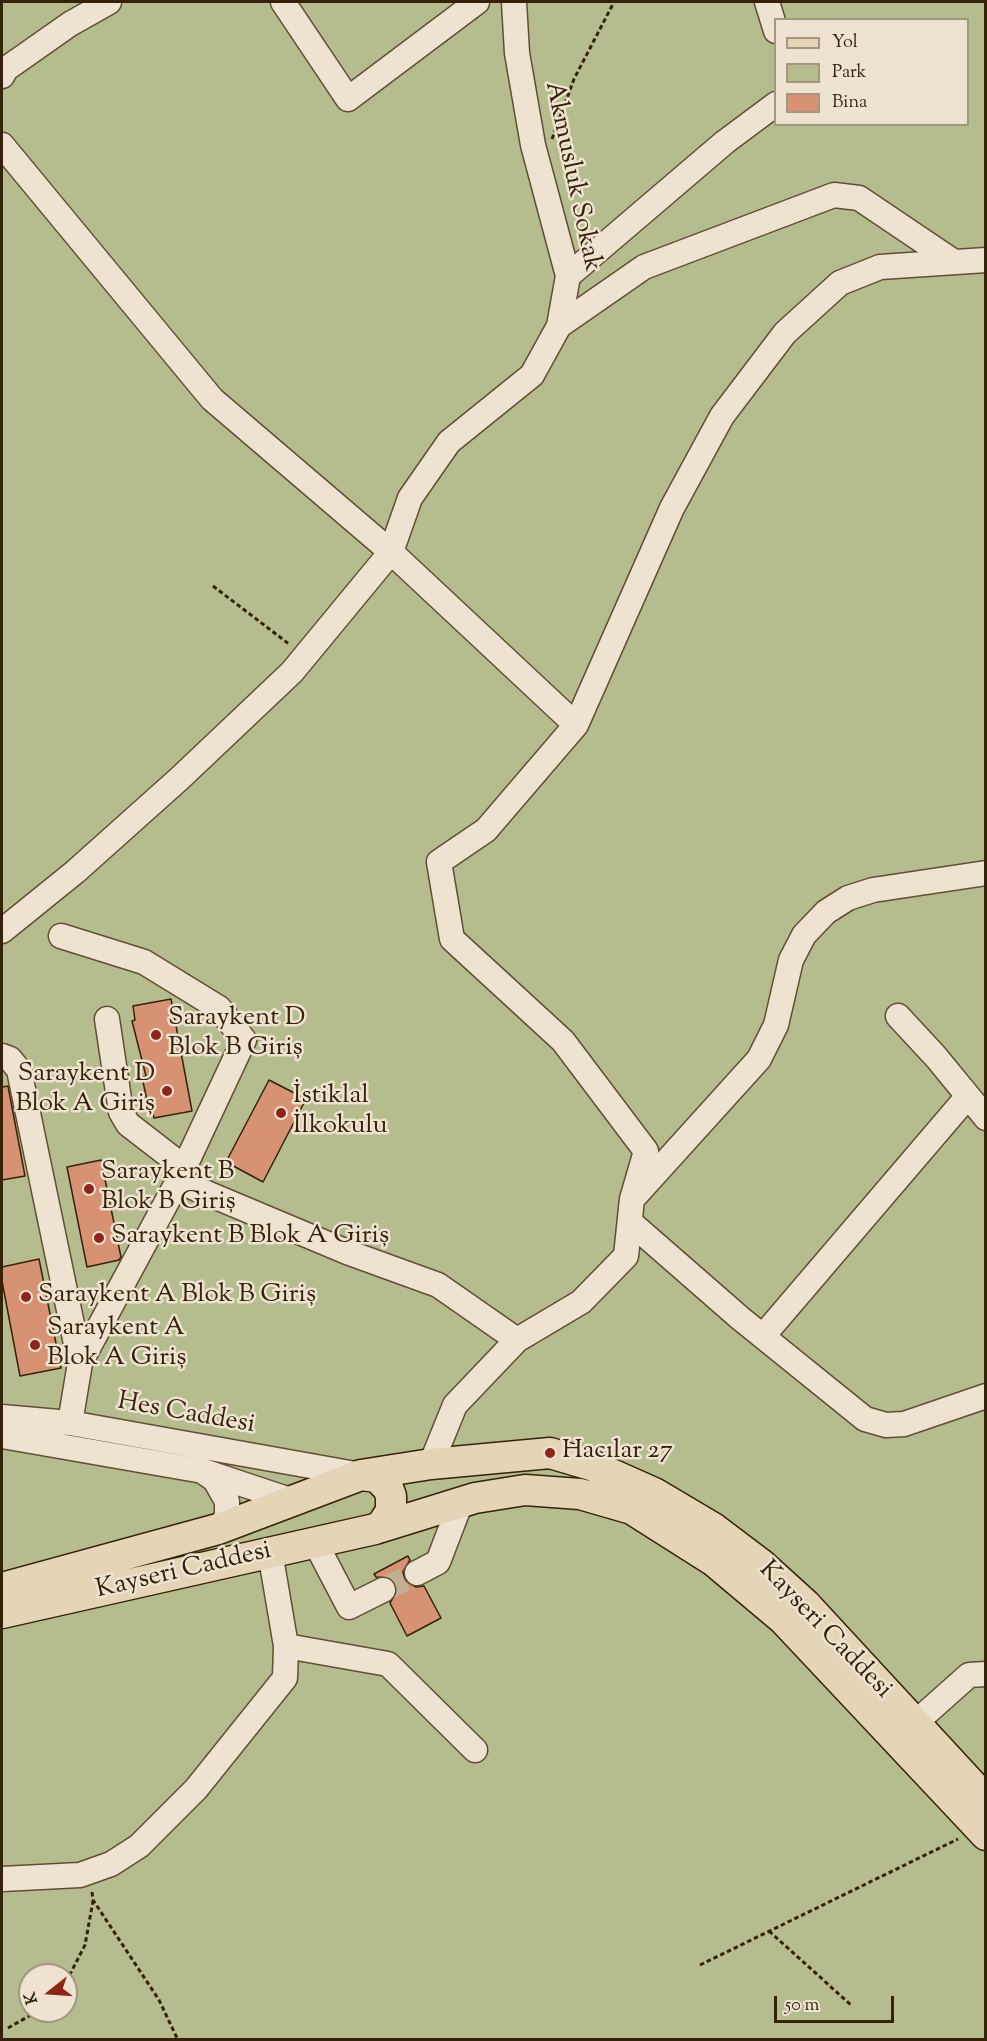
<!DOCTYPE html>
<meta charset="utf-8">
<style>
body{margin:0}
#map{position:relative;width:987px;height:2041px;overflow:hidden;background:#e5d4b6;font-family:"Sorts Mill Goudy",serif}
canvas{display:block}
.frame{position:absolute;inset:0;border:3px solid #352209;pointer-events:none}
.legend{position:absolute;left:774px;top:18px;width:195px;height:108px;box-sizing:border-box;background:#eee3d0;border:2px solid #a49680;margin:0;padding:8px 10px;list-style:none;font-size:18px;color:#352209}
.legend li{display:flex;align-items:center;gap:12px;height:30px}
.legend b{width:30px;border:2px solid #a49680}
.north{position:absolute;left:18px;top:1963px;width:60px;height:60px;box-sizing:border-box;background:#eee3d0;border:2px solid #a49680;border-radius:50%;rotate:253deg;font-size:16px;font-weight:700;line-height:24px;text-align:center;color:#352209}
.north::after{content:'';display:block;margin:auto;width:21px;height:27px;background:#8f2418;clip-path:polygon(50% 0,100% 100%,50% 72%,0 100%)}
.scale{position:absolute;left:774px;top:1996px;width:120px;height:27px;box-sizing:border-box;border:3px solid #352209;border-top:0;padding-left:8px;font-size:18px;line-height:21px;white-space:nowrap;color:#352209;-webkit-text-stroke:4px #eee3d0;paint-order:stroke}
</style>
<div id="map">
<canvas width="987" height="2041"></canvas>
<div class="frame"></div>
<ul class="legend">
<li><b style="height:8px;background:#e5d4b6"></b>Yol</li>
<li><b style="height:16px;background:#b5bc8d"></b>Park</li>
<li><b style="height:16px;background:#d69272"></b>Bina</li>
</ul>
<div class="north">K</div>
<div class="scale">50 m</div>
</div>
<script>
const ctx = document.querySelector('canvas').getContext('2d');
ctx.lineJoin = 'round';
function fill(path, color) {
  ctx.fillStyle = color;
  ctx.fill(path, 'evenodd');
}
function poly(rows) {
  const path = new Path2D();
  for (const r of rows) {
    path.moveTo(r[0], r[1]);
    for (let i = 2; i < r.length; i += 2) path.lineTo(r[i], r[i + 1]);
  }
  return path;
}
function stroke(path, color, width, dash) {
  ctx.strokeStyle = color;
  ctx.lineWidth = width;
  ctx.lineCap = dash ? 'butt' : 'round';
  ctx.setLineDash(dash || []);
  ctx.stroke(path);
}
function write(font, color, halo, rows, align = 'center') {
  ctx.font = font + ' "Sorts Mill Goudy",serif';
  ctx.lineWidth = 5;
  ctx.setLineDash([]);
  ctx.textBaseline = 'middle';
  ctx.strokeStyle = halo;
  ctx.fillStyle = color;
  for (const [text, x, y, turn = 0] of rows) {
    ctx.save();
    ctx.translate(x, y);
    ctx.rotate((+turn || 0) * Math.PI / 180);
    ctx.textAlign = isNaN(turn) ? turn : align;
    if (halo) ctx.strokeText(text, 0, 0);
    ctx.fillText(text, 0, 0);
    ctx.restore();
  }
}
const green = poly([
 [2,2,985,2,985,2039,2,2040],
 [776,20,968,20,968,124,776,124],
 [30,1975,66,1975,66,2011,30,2011]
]);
const building = poly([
 [171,999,192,1111,154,1118,151,1104,148,1105,142,1077,146,1076,132,1021,135,1020,133,1006,171,999],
 [269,1080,306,1099,263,1182,226,1162,269,1080],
 [8,1086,25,1176,2,1180,2,1087,8,1086],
 [101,1160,121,1257,119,1260,87,1267,67,1167,101,1160],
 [39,1259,61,1368,20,1376,2,1281,2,1267,39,1259],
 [408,1556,410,1560,403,1572,405,1580,416,1587,424,1586,441,1618,407,1636,390,1603,397,1591,395,1583,390,1578,376,1577,374,1574,408,1556]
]);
const minorTunnel = poly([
 [383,1590,417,1573]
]);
const path = poly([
 [552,139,574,79,614,2],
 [213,586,289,644],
 [92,1892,93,1900,159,2000,178,2040],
 [769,1931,851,2005],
 [700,1965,958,1839],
 [66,1982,85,1945,93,1901],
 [8,2028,38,2011]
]);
const minor = poly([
 [283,2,348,99,477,2],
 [514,2,517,53,533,145,568,276,559,326,532,375,449,442,410,498,391,552,576,725],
 [767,2,776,31],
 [2,76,6,69,70,24,109,2],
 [2,145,212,399,391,552,292,672,179,779,75,872,2,931],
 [568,276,725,142,776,104],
 [559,326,644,267,834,195,859,198,954,262],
 [61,936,144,962,219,1008,244,1040,178,1181],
 [898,1016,936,1057,986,1118],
 [107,1019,121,1112,128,1124,185,1168],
 [2,1056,10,1059,19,1070,80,1363],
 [636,1195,759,1059,776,1025,791,960,804,935,826,912,848,898,873,890,986,873],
 [630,1222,740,1318,865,1419,886,1425,904,1424,986,1396],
 [763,1336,968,1096],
 [2,1417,70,1423,361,1475],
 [70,1423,80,1363,178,1181,347,1252,438,1285,517,1340],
 [2,1436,203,1471,293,1501],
 [431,1464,455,1405,517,1340,581,1302,626,1256,632,1199,646,1151,563,1041,452,939,439,862,486,830,576,725,672,508,722,416,785,333,840,283,880,267,986,260],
 [205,1473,215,1480,227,1501,227,1517,218,1529],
 [315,1542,349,1607,383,1590],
 [417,1573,438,1562,461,1502],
 [286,1646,388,1664,475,1750],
 [914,1724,969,1675,986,1674],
 [2,1879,80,1875,111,1864,139,1846,196,1789,285,1678,286,1646,270,1552]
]);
const major = poly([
 [361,1475,431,1464,550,1453,591,1465,654,1493,713,1528,762,1565,805,1604,986,1800],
 [375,1529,475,1498,525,1490,580,1494,632,1509,714,1561,783,1619,986,1835],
 [2,1588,218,1529,361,1475,377,1477,388,1488,391,1496,391,1511,382,1525,375,1529,2,1613]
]);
const markers = [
 [156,1035,6,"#8f2418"],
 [167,1091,6,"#8f2418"],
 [281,1113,6,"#8f2418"],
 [89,1189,6,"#8f2418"],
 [99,1238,6,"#8f2418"],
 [26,1297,6,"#8f2418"],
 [35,1345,6,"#8f2418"],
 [550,1453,6,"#8f2418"]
];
const streetNames = [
 ["Akmusluk Sokak",571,177,78],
 ["Hes Caddesi",186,1415,10],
 ["Kayseri Caddesi",184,1572,-13],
 ["Kayseri Caddesi",824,1631,46]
];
const poiNames = [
 ["Saraykent D",168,1020],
 ["Blok B Giriş",168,1050],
 ["Saraykent D",155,1076,"right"],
 ["Blok A Giriş",155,1106,"right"],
 ["İstiklal",293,1098],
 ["İlkokulu",293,1128],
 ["Saraykent B",101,1174],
 ["Blok B Giriş",101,1204],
 ["Saraykent B Blok A Giriş",111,1238],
 ["Saraykent A Blok B Giriş",38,1297],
 ["Saraykent A",47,1330],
 ["Blok A Giriş",47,1360],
 ["Hacılar 27",562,1453]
];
fill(green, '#b5bc8d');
fill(building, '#d69272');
stroke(building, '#352209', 1.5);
stroke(minorTunnel, '#c2b093', 24, [24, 12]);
stroke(minor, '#614e34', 27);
stroke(major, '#352209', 33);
stroke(path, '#352209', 3, [4.5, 3]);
stroke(minor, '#eee3d0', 24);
stroke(major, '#e5d4b6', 30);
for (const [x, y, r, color] of markers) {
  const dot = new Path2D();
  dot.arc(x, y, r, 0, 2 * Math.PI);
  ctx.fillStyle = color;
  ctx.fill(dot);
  stroke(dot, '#eee3d0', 2);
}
write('26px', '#352209', '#eee3d0', streetNames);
write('26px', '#352209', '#eee3d0', poiNames, 'left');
</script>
